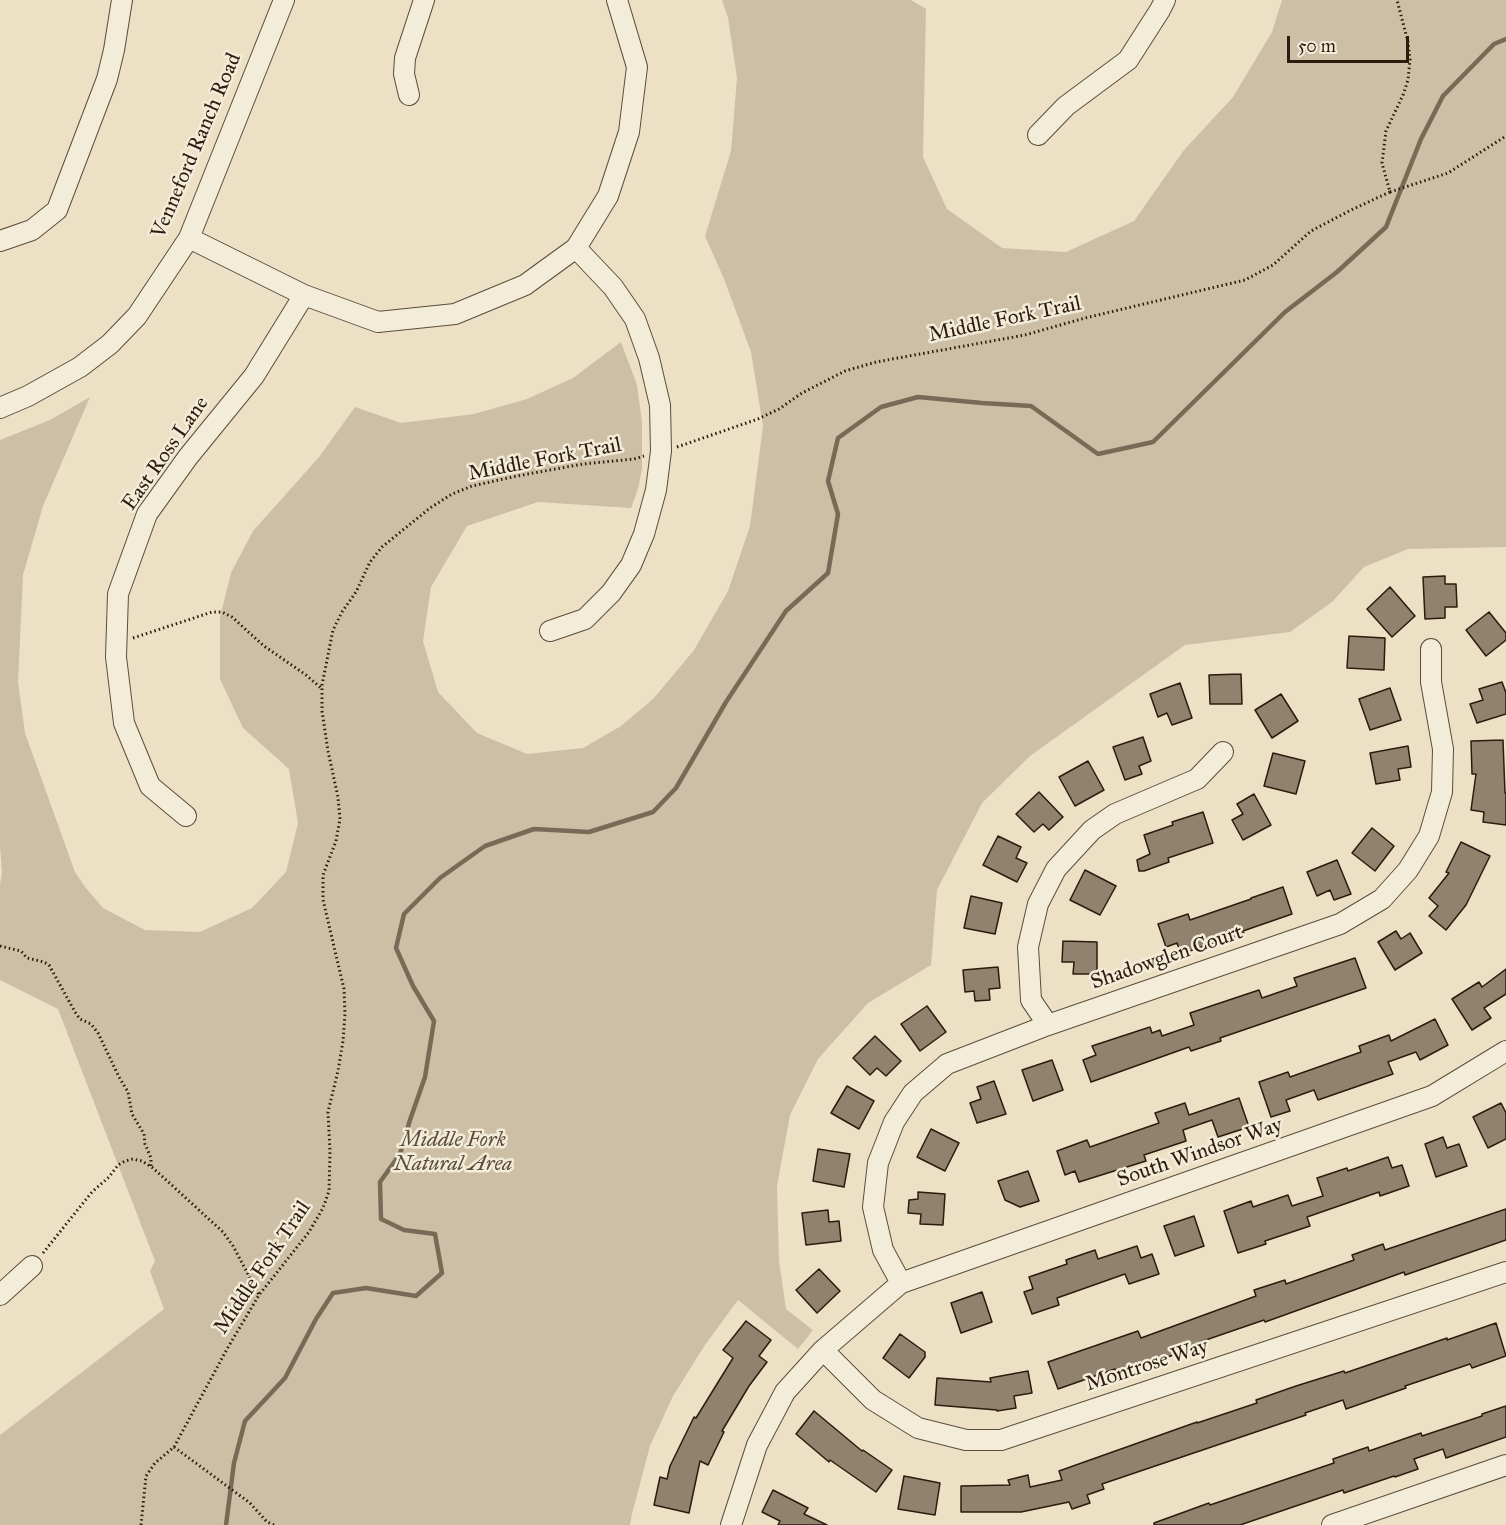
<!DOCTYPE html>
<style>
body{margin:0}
#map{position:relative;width:1506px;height:1525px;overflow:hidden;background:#ede1c5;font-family:"IM FELL Great Primer",serif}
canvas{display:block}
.scale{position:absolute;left:1287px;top:36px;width:122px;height:27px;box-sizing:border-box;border:3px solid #2c1b0e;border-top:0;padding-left:8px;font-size:18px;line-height:21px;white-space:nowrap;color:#2c1b0e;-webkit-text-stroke:4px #f3ecd9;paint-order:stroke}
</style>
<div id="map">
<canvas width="1506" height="1525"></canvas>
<div class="scale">50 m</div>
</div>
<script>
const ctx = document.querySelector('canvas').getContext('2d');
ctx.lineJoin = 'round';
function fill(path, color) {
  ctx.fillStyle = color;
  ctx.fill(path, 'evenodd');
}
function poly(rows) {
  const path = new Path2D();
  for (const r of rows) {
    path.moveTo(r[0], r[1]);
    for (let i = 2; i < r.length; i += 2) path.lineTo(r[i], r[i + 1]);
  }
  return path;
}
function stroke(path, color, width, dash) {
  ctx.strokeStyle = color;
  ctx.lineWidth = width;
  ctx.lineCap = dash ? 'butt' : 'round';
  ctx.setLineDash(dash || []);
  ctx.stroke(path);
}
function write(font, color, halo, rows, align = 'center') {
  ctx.font = font + ' "IM FELL Great Primer",serif';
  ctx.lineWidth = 5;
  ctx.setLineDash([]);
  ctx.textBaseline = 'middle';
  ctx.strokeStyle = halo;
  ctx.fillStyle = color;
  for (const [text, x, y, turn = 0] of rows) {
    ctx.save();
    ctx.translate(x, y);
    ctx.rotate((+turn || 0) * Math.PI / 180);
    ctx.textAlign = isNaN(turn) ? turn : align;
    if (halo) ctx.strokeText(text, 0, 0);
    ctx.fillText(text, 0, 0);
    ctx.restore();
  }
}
const green = poly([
 [722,0,911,0,926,9,923,157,947,209,1002,248,1066,252,1134,221,1184,150,1233,97,1272,32,1282,0,1506,0,1506,547,1408,549,1364,567,1332,602,1290,632,1185,645,1030,756,982,803,937,890,931,965,868,1003,818,1059,790,1115,777,1186,779,1261,786,1309,813,1330,798,1349,738,1300,705,1345,673,1396,650,1446,632,1514,630,1525,0,1525,0,1435,164,1309,150,1271,155,1261,58,1009,0,980,0,884,2,873,0,847,0,440,50,420,90,397,43,506,23,575,18,682,25,733,75,872,85,887,103,908,145,930,200,932,252,908,286,872,298,823,289,769,243,728,220,679,220,617,231,573,253,531,319,457,355,407,401,423,474,414,527,399,573,378,621,342,637,385,642,422,642,469,638,489,631,508,538,502,467,526,431,587,423,641,438,692,477,733,527,754,583,748,621,726,654,698,694,650,728,591,750,526,763,426,751,352,724,279,705,236,731,151,737,78,728,18]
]);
const stream = poly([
 [226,1525,234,1463,245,1421,285,1378,316,1319,333,1293,366,1288,416,1296,442,1273,435,1234,404,1230,381,1219,380,1182,400,1154,410,1120,425,1077,434,1021,413,986,396,948,404,914,440,878,485,846,534,829,589,832,653,812,676,788,726,702,786,611,828,573,838,514,828,481,838,438,881,407,918,397,982,403,1031,406,1098,454,1153,442,1285,312,1337,272,1386,227,1421,139,1443,96,1494,44,1506,39]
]);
const building = poly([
 [1445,576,1445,584,1456,584,1457,607,1445,607,1445,618,1425,619,1423,577,1445,576],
 [1390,587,1415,616,1392,637,1367,609,1390,587],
 [1489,612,1506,633,1506,640,1486,656,1466,630,1489,612],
 [1349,636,1385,638,1384,670,1347,668,1349,636],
 [1241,674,1242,704,1210,704,1209,675,1241,674],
 [1502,682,1506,693,1506,714,1477,723,1470,704,1483,700,1479,689,1502,682],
 [1180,683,1192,718,1172,725,1167,713,1158,717,1150,694,1180,683],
 [1390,688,1401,720,1370,730,1359,699,1390,688],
 [1281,694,1298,721,1272,738,1255,710,1281,694],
 [1143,737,1151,761,1139,766,1142,774,1125,780,1113,747,1143,737],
 [1503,740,1505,793,1506,793,1506,825,1483,822,1484,812,1471,810,1476,774,1472,774,1471,741,1503,740],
 [1408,746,1411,767,1398,769,1400,780,1376,784,1370,753,1408,746],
 [1273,753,1305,761,1296,794,1264,786,1273,753],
 [1088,761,1104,790,1075,806,1059,777,1088,761],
 [1039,792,1063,817,1049,830,1043,824,1034,832,1016,814,1039,792],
 [1254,794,1271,825,1243,840,1232,820,1243,814,1237,804,1254,794],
 [1203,812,1213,843,1168,858,1169,862,1144,871,1139,871,1137,860,1150,854,1144,835,1173,825,1172,822,1203,812],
 [1372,828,1394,846,1375,871,1352,853,1372,828],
 [998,836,1021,847,1016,858,1027,863,1017,882,983,865,998,836],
 [1461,842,1490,856,1466,905,1446,930,1429,916,1438,906,1429,898,1449,873,1446,872,1461,842],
 [1337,860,1351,894,1334,900,1330,890,1317,896,1307,872,1337,860],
 [1085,870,1116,886,1100,915,1070,900,1085,870],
 [1283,887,1292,914,1243,931,1244,934,1214,944,1213,943,1181,954,1177,943,1166,947,1158,924,1188,914,1190,920,1251,899,1251,898,1283,887],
 [971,896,1002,903,995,934,964,928,971,896],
 [1396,931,1401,939,1410,933,1422,953,1395,970,1378,942,1396,931],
 [1063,941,1097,942,1097,974,1073,974,1074,962,1062,962,1063,941],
 [1355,958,1366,988,1220,1038,1221,1041,1191,1051,1189,1047,1091,1082,1083,1060,1096,1055,1092,1046,1150,1027,1152,1033,1160,1030,1162,1036,1194,1025,1190,1013,1259,990,1262,998,1297,986,1294,978,1355,958],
 [998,967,1000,988,989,989,990,1000,975,1001,974,991,965,992,963,970,998,967],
 [1506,969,1506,994,1484,1008,1491,1018,1472,1030,1452,999,1479,982,1482,987,1506,969],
 [927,1006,946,1032,920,1051,901,1024,927,1006],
 [1435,1019,1448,1045,1420,1060,1416,1052,1388,1062,1393,1074,1318,1100,1314,1090,1286,1100,1290,1111,1271,1117,1259,1082,1288,1072,1290,1077,1361,1052,1359,1046,1389,1035,1391,1041,1435,1019],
 [875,1036,901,1061,886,1076,877,1068,870,1075,853,1058,875,1036],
 [1052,1060,1063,1090,1033,1101,1022,1070,1052,1060],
 [994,1081,1006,1114,977,1123,970,1103,981,1099,977,1087,994,1081],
 [847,1086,874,1101,859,1129,831,1113,847,1086],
 [1239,1098,1249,1127,1218,1137,1212,1120,1183,1130,1186,1141,1144,1155,1146,1161,1079,1182,1075,1171,1065,1175,1057,1151,1087,1140,1090,1147,1159,1123,1155,1113,1185,1103,1189,1115,1239,1098],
 [1501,1103,1506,1113,1506,1139,1488,1148,1473,1117,1501,1103],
 [931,1129,959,1143,945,1171,917,1157,931,1129],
 [1443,1137,1447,1148,1459,1144,1467,1166,1436,1177,1425,1144,1443,1137],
 [818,1149,850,1154,844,1187,813,1181,818,1149],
 [1388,1157,1392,1168,1402,1165,1409,1186,1380,1196,1379,1192,1307,1217,1310,1226,1265,1241,1266,1244,1238,1253,1224,1211,1251,1201,1253,1207,1288,1195,1292,1206,1323,1196,1317,1178,1347,1168,1348,1171,1388,1157],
 [1028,1171,1039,1201,1020,1207,1005,1200,998,1181,1028,1171],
 [918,1192,945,1194,943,1225,920,1224,921,1214,908,1213,909,1200,918,1199,918,1192],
 [1506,1209,1506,1240,1405,1275,1404,1272,1265,1322,1264,1320,1197,1343,1198,1346,1165,1358,1164,1355,1116,1372,1115,1369,1058,1389,1048,1362,1138,1331,1141,1338,1256,1296,1254,1290,1285,1280,1286,1284,1354,1260,1352,1255,1383,1244,1385,1250,1506,1209],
 [828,1210,829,1222,839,1221,841,1241,806,1245,802,1213,828,1210],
 [1194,1216,1204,1246,1175,1256,1164,1226,1194,1216],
 [1137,1246,1141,1258,1152,1254,1159,1274,1129,1284,1125,1274,1057,1298,1059,1305,1032,1314,1024,1292,1033,1289,1029,1277,1067,1264,1066,1260,1095,1250,1098,1259,1137,1246],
 [819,1269,840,1291,817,1313,796,1290,819,1269],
 [982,1292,992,1322,961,1333,951,1303,982,1292],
 [746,1321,771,1340,759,1356,767,1362,749,1386,722,1431,724,1432,708,1465,700,1461,689,1513,654,1505,660,1477,667,1479,670,1466,694,1417,696,1418,733,1358,723,1350,746,1321],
 [1496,1323,1506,1356,1472,1368,1470,1364,1405,1386,1406,1388,1346,1409,1343,1400,1305,1413,1306,1415,1102,1484,1104,1489,1087,1495,1090,1503,1072,1509,1069,1502,1021,1512,961,1512,961,1486,1010,1485,1008,1480,1028,1475,1030,1487,1062,1480,1059,1471,1197,1422,1197,1423,1257,1403,1256,1400,1296,1386,1344,1371,1345,1373,1447,1338,1447,1340,1496,1323],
 [900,1334,925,1352,925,1357,909,1378,883,1358,900,1334],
 [1028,1371,1032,1393,1014,1396,1016,1408,997,1411,997,1410,935,1405,937,1378,991,1382,990,1378,1028,1371],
 [1506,1406,1506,1437,1446,1458,1443,1449,1414,1459,1418,1469,1395,1477,1394,1476,1344,1493,1343,1490,1240,1525,1154,1525,1154,1523,1209,1503,1210,1505,1334,1463,1333,1459,1368,1447,1369,1451,1421,1433,1422,1436,1482,1416,1482,1414,1506,1406],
 [814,1411,862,1451,863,1450,892,1470,876,1492,830,1460,829,1462,796,1434,814,1411],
 [904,1476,940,1483,935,1515,898,1509,904,1476],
 [773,1490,808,1508,804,1514,827,1525,778,1525,780,1521,762,1512,773,1490]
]);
const path = poly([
 [1390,192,1448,173,1506,136],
 [677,447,758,419,779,409,802,393,845,371,876,362,1025,335,1085,318,1245,280,1273,265,1311,231,1351,210,1390,192,1382,163,1386,131,1403,95,1408,80,1410,60,1408,42,1397,0],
 [133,638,212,612,222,612,232,617,264,646,306,675,321,688],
 [0,946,21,951,27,958,44,962,49,965,75,1012,80,1019,91,1024,98,1033,119,1077,128,1092,132,1114,144,1134,145,1144,151,1158,151,1166],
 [43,1253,92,1192,109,1177,118,1165,125,1161,133,1159,142,1161,153,1168,223,1232,233,1246,259,1295],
 [174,1447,250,1503,267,1522,274,1525],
 [141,1525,146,1476,155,1463,174,1447,227,1349,259,1295,309,1232,323,1208,329,1191,330,1151,328,1112,338,1071,343,1041,345,1014,344,989,323,900,323,875,336,841,340,819,338,797,328,751,322,711,322,685,333,630,342,612,356,592,370,562,382,547,430,508,452,494,472,486,517,476,583,464,634,459,644,456]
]);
const minor = poly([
 [409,95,404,74,405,58,424,0],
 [1038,135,1066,106,1128,60,1160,10,1165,0],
 [189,238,304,295,378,322,455,314,525,285,576,248,608,196,629,132,637,67,617,0],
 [0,241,32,230,57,210,107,79,114,50,122,0],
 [0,408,28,396,80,367,110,344,137,316,189,238,284,0],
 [550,631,585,619,611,593,631,565,644,534,656,490,661,451,660,405,649,358,635,319,613,287,576,248],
 [186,816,150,786,124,723,116,657,118,594,147,514,188,457,254,376,304,295],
 [1048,1025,1031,1000,1028,947,1038,904,1056,869,1092,830,1115,814,1197,779,1223,752],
 [901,1283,883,1250,873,1207,878,1163,894,1122,913,1093,947,1064,1048,1025,1340,924,1382,899,1408,870,1429,836,1442,792,1443,749,1431,682,1431,649],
 [0,1295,32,1266],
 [823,1350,873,1400,918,1428,966,1440,1001,1440,1506,1272],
 [731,1525,757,1445,785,1392,823,1350,901,1283,1432,1096,1506,1051],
 [1332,1525,1506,1465]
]);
const streetNames = [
 ["Venneford Ranch Road",197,146,-67],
 ["Middle Fork Trail",1005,320,-12],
 ["East Ross Lane",166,454,-55],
 ["Middle Fork Trail",545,460,-11],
 ["Shadowglen Court",1167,958,-19],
 ["South Windsor Way",1200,1153,-19],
 ["Middle Fork Trail",263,1268,-56],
 ["Montrose Way",1147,1366,-18]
];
const parkNames = [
 ["Middle Fork",453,1141],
 ["Natural Area",453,1165]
];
fill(green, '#ccbfa6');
stroke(stream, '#786a57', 4.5);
fill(building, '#90826d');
stroke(building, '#2c1b0e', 1.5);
stroke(minor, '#5c4c3c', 22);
stroke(path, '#2c1b0e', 3, [1.5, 3]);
stroke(minor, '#f3ecd9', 20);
write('21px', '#2c1b0e', '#f3ecd9', streetNames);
write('italic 21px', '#5c4c3c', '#f3ecd9', parkNames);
</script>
